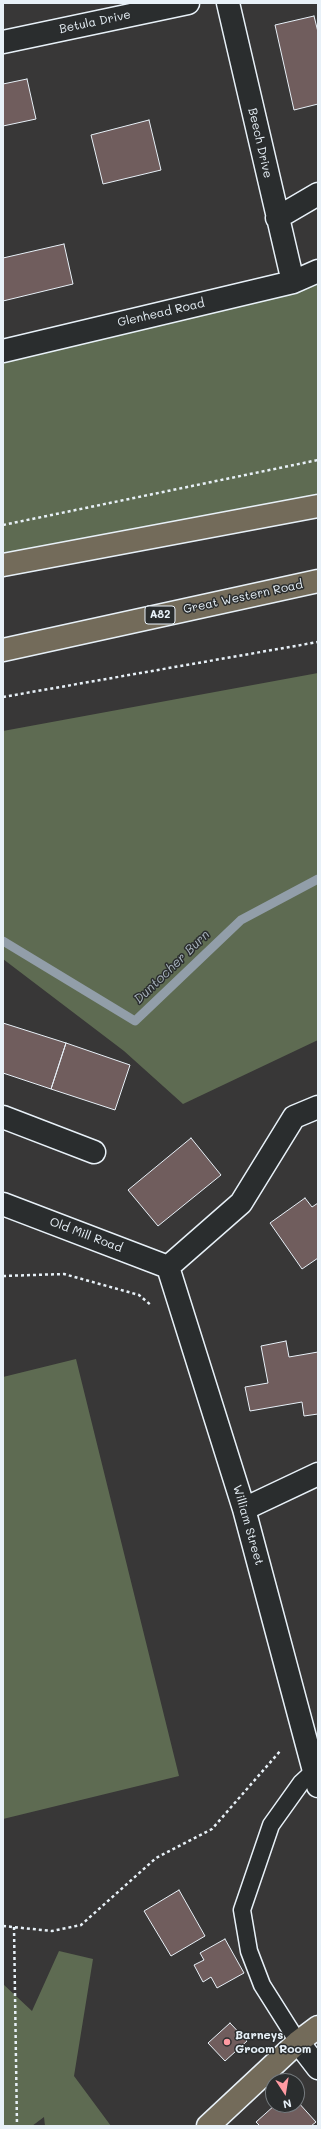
<!DOCTYPE html>
<style>
body{margin:0}
#map{position:relative;width:321px;height:2129px;overflow:hidden;background:#383737;font-family:Mali,sans-serif}
canvas{display:block}
.frame{position:absolute;inset:0;border:4px solid #e8f1f8;pointer-events:none}
.north{position:absolute;left:265px;top:2073px;width:40px;height:40px;box-sizing:border-box;background:#2a2d2e;border:1px solid #767b7f;border-radius:50%;rotate:168deg;font-size:11px;font-weight:700;line-height:16px;text-align:center;color:#e8f1f8}
.north::after{content:'';display:block;margin:auto;width:14px;height:18px;background:#ff9aa2;clip-path:polygon(50% 0,100% 100%,50% 72%,0 100%)}
</style>
<div id="map">
<canvas width="321" height="2129"></canvas>
<div class="frame"></div>
<div class="north">N</div>
</div>
<script>
const ctx = document.querySelector('canvas').getContext('2d');
ctx.lineJoin = 'round';
function fill(path, color) {
  ctx.fillStyle = color;
  ctx.fill(path, 'evenodd');
}
function poly(rows) {
  const path = new Path2D();
  for (const r of rows) {
    path.moveTo(r[0], r[1]);
    for (let i = 2; i < r.length; i += 2) path.lineTo(r[i], r[i + 1]);
  }
  return path;
}
function stroke(path, color, width, dash) {
  ctx.strokeStyle = color;
  ctx.lineWidth = width;
  ctx.lineCap = dash ? 'butt' : 'round';
  ctx.setLineDash(dash || []);
  ctx.stroke(path);
}
function write(font, color, halo, rows, align = 'center') {
  ctx.font = font + ' Mali,sans-serif';
  ctx.lineWidth = 3;
  ctx.setLineDash([]);
  ctx.textBaseline = 'middle';
  ctx.strokeStyle = halo;
  ctx.fillStyle = color;
  for (const [text, x, y, turn = 0] of rows) {
    ctx.save();
    ctx.translate(x, y);
    ctx.rotate((+turn || 0) * Math.PI / 180);
    ctx.textAlign = isNaN(turn) ? turn : align;
    if (halo) ctx.strokeText(text, 0, 0);
    ctx.fillText(text, 0, 0);
    ctx.restore();
  }
}
const green = poly([
 [318,271,318,506,3,565,3,351],
 [318,673,318,1040,183,1104,124,1051,3,959,3,731],
 [76,1359,179,1776,3,1819,3,1377],
 [59,1951,93,1959,74,2076,111,2126,45,2126,44,2117,32,2126,3,2126,3,1984,32,2011]
]);
const stream = poly([
 [3,941,135,1021,241,920,318,879]
]);
const building = poly([
 [314,16,318,32,318,104,294,110,275,25,314,16],
 [27,79,36,119,3,126,3,84,27,79],
 [149,120,161,170,103,184,91,135,149,120],
 [64,244,73,284,3,301,3,258,64,244],
 [3,1023,66,1043,51,1089,3,1073,3,1023],
 [66,1043,130,1065,115,1110,51,1089,66,1043],
 [191,1138,221,1175,158,1226,128,1190,191,1138],
 [305,1198,312,1207,318,1203,318,1258,302,1269,270,1223,305,1198],
 [286,1341,289,1357,318,1352,318,1414,304,1416,302,1402,250,1411,245,1387,268,1383,261,1346,286,1341],
 [179,1890,205,1936,171,1956,144,1911,179,1890],
 [225,1939,244,1973,217,1988,211,1977,203,1982,194,1965,204,1960,200,1953,225,1939],
 [230,2023,247,2041,225,2061,208,2043,230,2023],
 [297,2101,316,2122,311,2126,260,2126,256,2122,275,2105,297,2105,297,2101]
]);
const path = poly([
 [3,525,318,460],
 [3,697,318,642],
 [3,1276,64,1274,139,1295,152,1306],
 [3,1926,52,1931,81,1925,156,1858,212,1829,281,1750],
 [14,1927,17,2126]
]);
const lane = poly([
 [298,2042,262,1985,249,1951,242,1910,271,1825,301,1783,314,1771]
]);
const street = poly([
 [228,3,293,282],
 [3,42,188,3],
 [277,218,318,194],
 [3,351,293,282,318,271],
 [3,1117,94,1152],
 [3,1204,168,1267],
 [168,1267,244,1509,318,1786],
 [168,1267,241,1203,294,1117,318,1107],
 [244,1509,318,1474],
 [298,2042,318,2068]
]);
const primary = poly([
 [3,565,318,506],
 [3,650,318,581],
 [208,2126,298,2042,318,2027]
]);
const markers = [
 [227,2042,4,"#ff9aa2"]
];
const shields = [
 [160,615,30]
];
const shieldNames = [
 ["A82",160,615]
];
const streetNames = [
 ["Betula Drive",95,22,-12],
 ["Beech Drive",260,143,77],
 ["Glenhead Road",161,313,-13],
 ["Great Western Road",243,597,-12],
 ["Old Mill Road",86,1235,21],
 ["William Street",248,1525,74]
];
const poiNames = [
 ["Barneys",235,2035],
 ["Groom Room",235,2049]
];
const waterNames = [
 ["Duntocher Burn",172,967,-44]
];
fill(green, '#5e6b52');
stroke(stream, '#929ea9', 9);
fill(building, '#705d5d');
stroke(building, '#e8f1f8', 1);
stroke(lane, '#e8f1f8', 19);
stroke(street, '#e8f1f8', 25);
stroke(primary, '#e8f1f8', 25);
stroke(path, '#e8f1f8', 2.5, [3, 3]);
stroke(lane, '#2a2d2e', 16);
stroke(street, '#2a2d2e', 22);
stroke(primary, '#736b5a', 22);
for (const [x, y, r, color] of markers) {
  const dot = new Path2D();
  dot.arc(x, y, r, 0, 2 * Math.PI);
  ctx.fillStyle = color;
  ctx.fill(dot);
  stroke(dot, '#2a2d2e', 1.5);
}
for (const [x, y, w] of shields) {
  const box = new Path2D();
  box.roundRect(x - w / 2, y - 9, w, 18, 3);
  ctx.fillStyle = '#2a2d2e';
  ctx.fill(box);
  stroke(box, '#e8f1f8', 1);
}
write('bold 11px', '#e8f1f8', null, shieldNames);
write('12px', '#e8f1f8', '#2a2d2e', streetNames);
write('bold 12px', '#e8f1f8', '#2a2d2e', poiNames, 'left');
write('italic 13px', '#a8b3bd', '#2a2d2e', waterNames);
</script>
